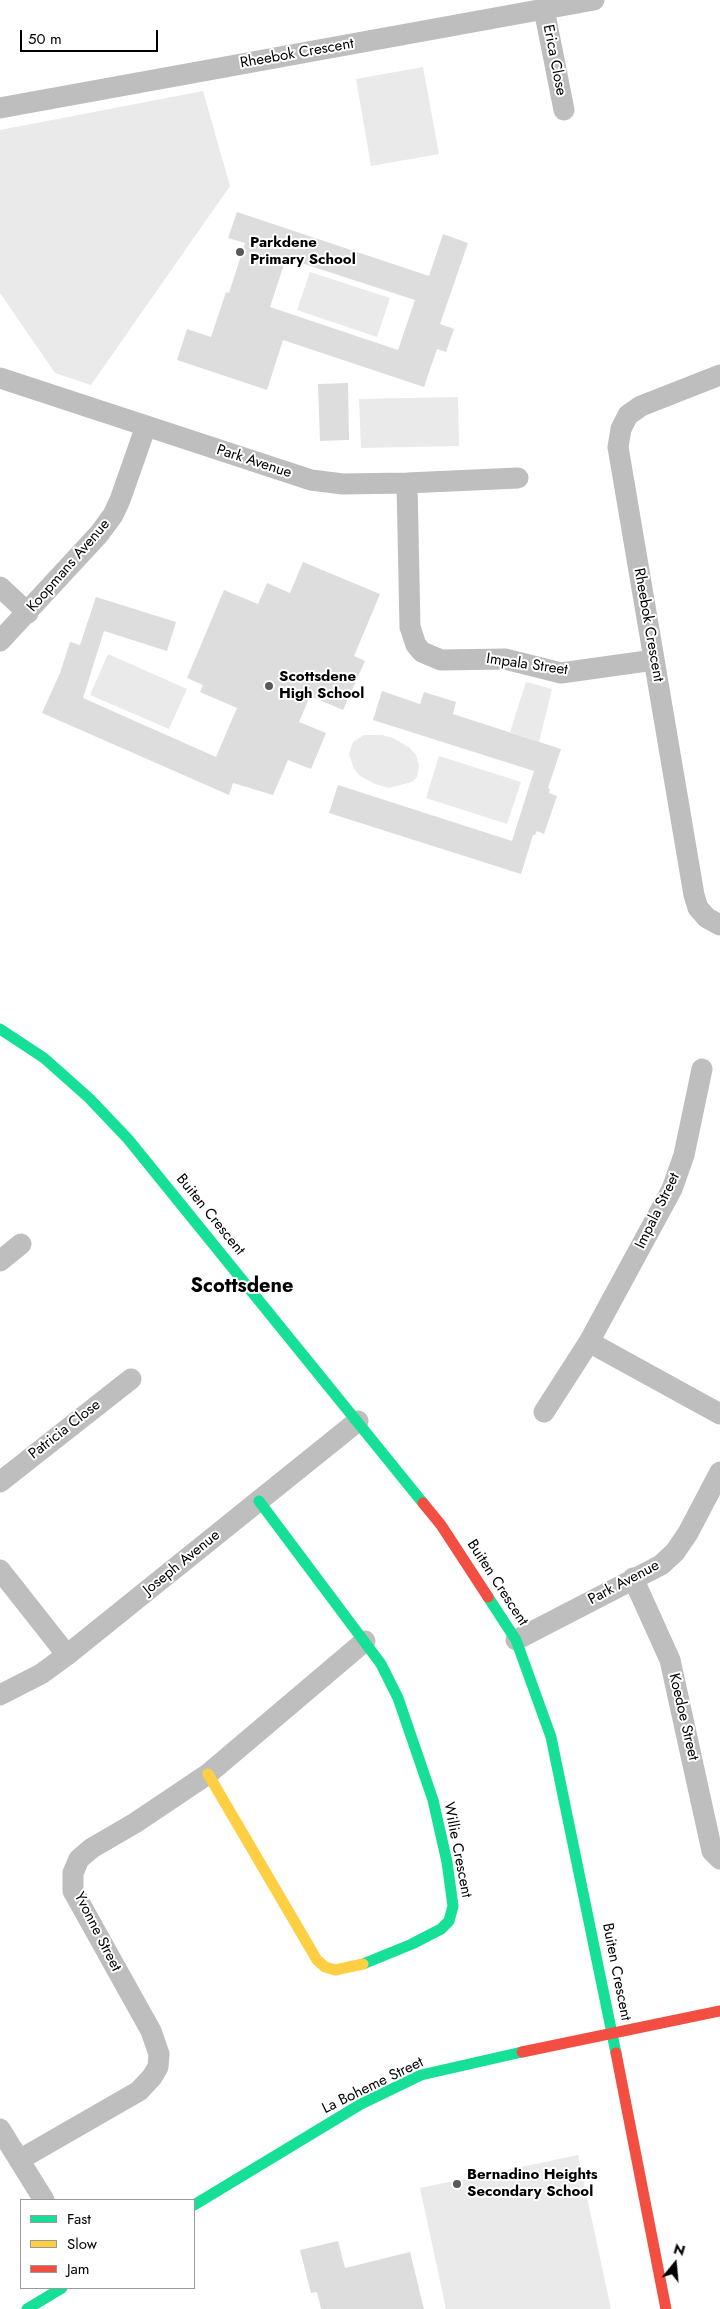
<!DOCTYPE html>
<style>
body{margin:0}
#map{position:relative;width:720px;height:2309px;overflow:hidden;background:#fff;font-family:Jost,sans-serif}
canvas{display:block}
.legend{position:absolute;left:20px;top:2199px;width:175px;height:90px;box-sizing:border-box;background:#fff;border:1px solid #999;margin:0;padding:6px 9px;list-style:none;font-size:15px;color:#000}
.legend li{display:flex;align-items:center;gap:10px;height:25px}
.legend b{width:25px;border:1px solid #999}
.north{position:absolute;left:650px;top:2239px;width:50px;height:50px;-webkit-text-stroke:4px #fff;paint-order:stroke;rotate:17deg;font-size:14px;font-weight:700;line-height:20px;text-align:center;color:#000}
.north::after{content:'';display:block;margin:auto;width:18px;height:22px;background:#000;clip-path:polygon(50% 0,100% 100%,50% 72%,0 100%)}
.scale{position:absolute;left:20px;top:30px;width:138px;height:22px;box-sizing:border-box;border:2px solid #000;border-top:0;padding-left:6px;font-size:15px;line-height:18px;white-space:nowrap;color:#000;-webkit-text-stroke:4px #fff;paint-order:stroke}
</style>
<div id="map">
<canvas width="720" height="2309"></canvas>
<ul class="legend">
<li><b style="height:6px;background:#16e098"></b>Fast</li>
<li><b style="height:6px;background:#ffcf43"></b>Slow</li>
<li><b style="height:6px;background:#f24e42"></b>Jam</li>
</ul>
<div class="north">N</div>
<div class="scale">50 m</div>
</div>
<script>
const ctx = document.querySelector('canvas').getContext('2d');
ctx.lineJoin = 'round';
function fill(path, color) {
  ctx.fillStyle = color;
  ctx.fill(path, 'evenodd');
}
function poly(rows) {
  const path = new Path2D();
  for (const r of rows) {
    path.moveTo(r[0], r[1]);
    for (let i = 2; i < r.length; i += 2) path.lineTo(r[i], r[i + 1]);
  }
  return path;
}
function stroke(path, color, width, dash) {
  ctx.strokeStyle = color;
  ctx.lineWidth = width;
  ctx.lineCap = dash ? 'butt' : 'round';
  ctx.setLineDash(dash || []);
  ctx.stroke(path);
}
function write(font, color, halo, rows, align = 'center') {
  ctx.font = font + ' Jost,sans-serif';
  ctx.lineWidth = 4;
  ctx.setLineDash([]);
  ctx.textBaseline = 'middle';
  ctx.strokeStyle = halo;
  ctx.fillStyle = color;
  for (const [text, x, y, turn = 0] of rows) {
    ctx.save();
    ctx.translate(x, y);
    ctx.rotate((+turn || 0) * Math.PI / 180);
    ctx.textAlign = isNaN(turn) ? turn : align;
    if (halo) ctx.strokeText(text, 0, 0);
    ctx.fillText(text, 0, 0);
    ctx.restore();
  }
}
const green = poly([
 [423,67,439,154,371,166,356,79],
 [203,91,230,186,91,385,55,373,0,293,0,130],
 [310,272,390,298,377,337,297,310],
 [458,397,459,446,361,448,359,399],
 [108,654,187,689,169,729,90,695],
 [526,682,552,689,539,742,510,732],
 [364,735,382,735,393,738,410,748,416,755,419,765,417,777,412,782,389,788,375,784,360,776,354,769,349,754,353,742],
 [439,756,521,782,507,824,426,798],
 [578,2155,611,2309,446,2309,420,2188]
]);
const building = poly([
 [237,212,429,276,443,234,468,243,440,324,454,329,446,352,437,349,424,387,283,340,267,390,177,360,187,329,211,337,226,292,229,293,245,243,228,238],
 [286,258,415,300,398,350,270,307],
 [348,383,349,440,320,441,318,384],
 [303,562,380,594,354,656,365,661,343,710,310,696,299,722,326,733,311,769,288,760,273,795,233,783,229,795,42,713,60,673,70,642,80,645,96,597,176,622,167,651,104,631,83,698,216,757,237,708,200,692,203,685,187,678,224,590,258,604,267,583,290,593],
 [382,691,420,704,424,692,456,702,453,714,561,749,548,788,550,789,549,793,557,796,544,834,537,831,535,835,533,835,521,874,329,813,338,785,512,841,534,771,373,720],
 [338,2241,345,2268,410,2252,424,2309,321,2309,317,2292,311,2293,300,2250]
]);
const street = poly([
 [544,9,564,110],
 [0,108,594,0],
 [720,375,641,406,628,415,621,429,618,447,694,895,698,908,707,918,720,925],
 [0,378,311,480,343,484,407,483,518,478],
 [407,483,410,627,416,645,422,652,441,660,505,659,561,673,654,660],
 [0,587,28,613],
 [0,641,99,534,113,515,120,500,146,426],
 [0,1261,21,1244],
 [589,1342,720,1414],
 [544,1412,589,1342,672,1189,684,1155,702,1069],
 [0,1482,131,1379],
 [0,1570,67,1655],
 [633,1578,670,1660,712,1851,720,1859],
 [516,1640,661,1565,675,1552,688,1533,720,1472],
 [0,1695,41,1674,67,1655,358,1421],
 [0,2129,44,2200],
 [19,2160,139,2091,152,2077,158,2067,159,2054,151,2031,73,1891,73,1873,79,1859,92,1848,135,1823,208,1774,365,1641]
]);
const fast = poly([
 [0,1029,44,1058,89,1098,128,1139,423,1503],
 [259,1501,381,1664,398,1698,433,1800,447,1862,453,1906,449,1921,441,1929,412,1944,363,1964],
 [488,1597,516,1640,551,1737,616,2053],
 [194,2205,361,2104,421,2075,522,2052],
 [27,2309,62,2288]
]);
const slow = poly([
 [208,1774,317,1960,325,1967,335,1970,363,1964]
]);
const jam = poly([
 [423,1503,441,1525,488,1597],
 [522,2052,720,2011],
 [616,2053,666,2309]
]);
const markers = [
 [240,252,5,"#595959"],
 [269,686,5,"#595959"],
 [457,2184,5,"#595959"]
];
const streetNames = [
 ["Rheebok Crescent",297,54,-10],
 ["Erica Close",554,60,79],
 ["Park Avenue",254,462,18],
 ["Koopmans Avenue",69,566,-49],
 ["Rheebok Crescent",648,625,80],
 ["Impala Street",527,665,8],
 ["Impala Street",658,1211,-64],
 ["Buiten Crescent",210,1215,51],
 ["Patricia Close",65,1430,-38],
 ["Joseph Avenue",182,1563,-39],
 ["Buiten Crescent",497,1583,57],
 ["Park Avenue",624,1583,-28],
 ["Koedoe Street",683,1717,77],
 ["Willie Crescent",457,1850,79],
 ["Yvonne Street",97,1932,63],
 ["Buiten Crescent",616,1972,79],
 ["La Boheme Street",373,2086,-26]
];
const poiNames = [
 ["Parkdene",250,243],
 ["Primary School",250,260],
 ["Scottsdene",279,677],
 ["High School",279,694],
 ["Bernadino Heights",467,2175],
 ["Secondary School",467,2192]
];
const districtNames = [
 ["Scottsdene",242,1287]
];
fill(green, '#eaeaea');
fill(building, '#ddd');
stroke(street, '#bebebe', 21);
stroke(fast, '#16e098', 11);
stroke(slow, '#ffcf43', 11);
stroke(jam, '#f24e42', 11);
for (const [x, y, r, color] of markers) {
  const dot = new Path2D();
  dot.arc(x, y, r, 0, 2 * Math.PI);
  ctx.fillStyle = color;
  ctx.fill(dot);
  stroke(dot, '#fff', 2);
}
write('15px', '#000', '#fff', streetNames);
write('bold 15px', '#000', '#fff', poiNames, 'left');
write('bold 20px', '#000', '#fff', districtNames);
</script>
